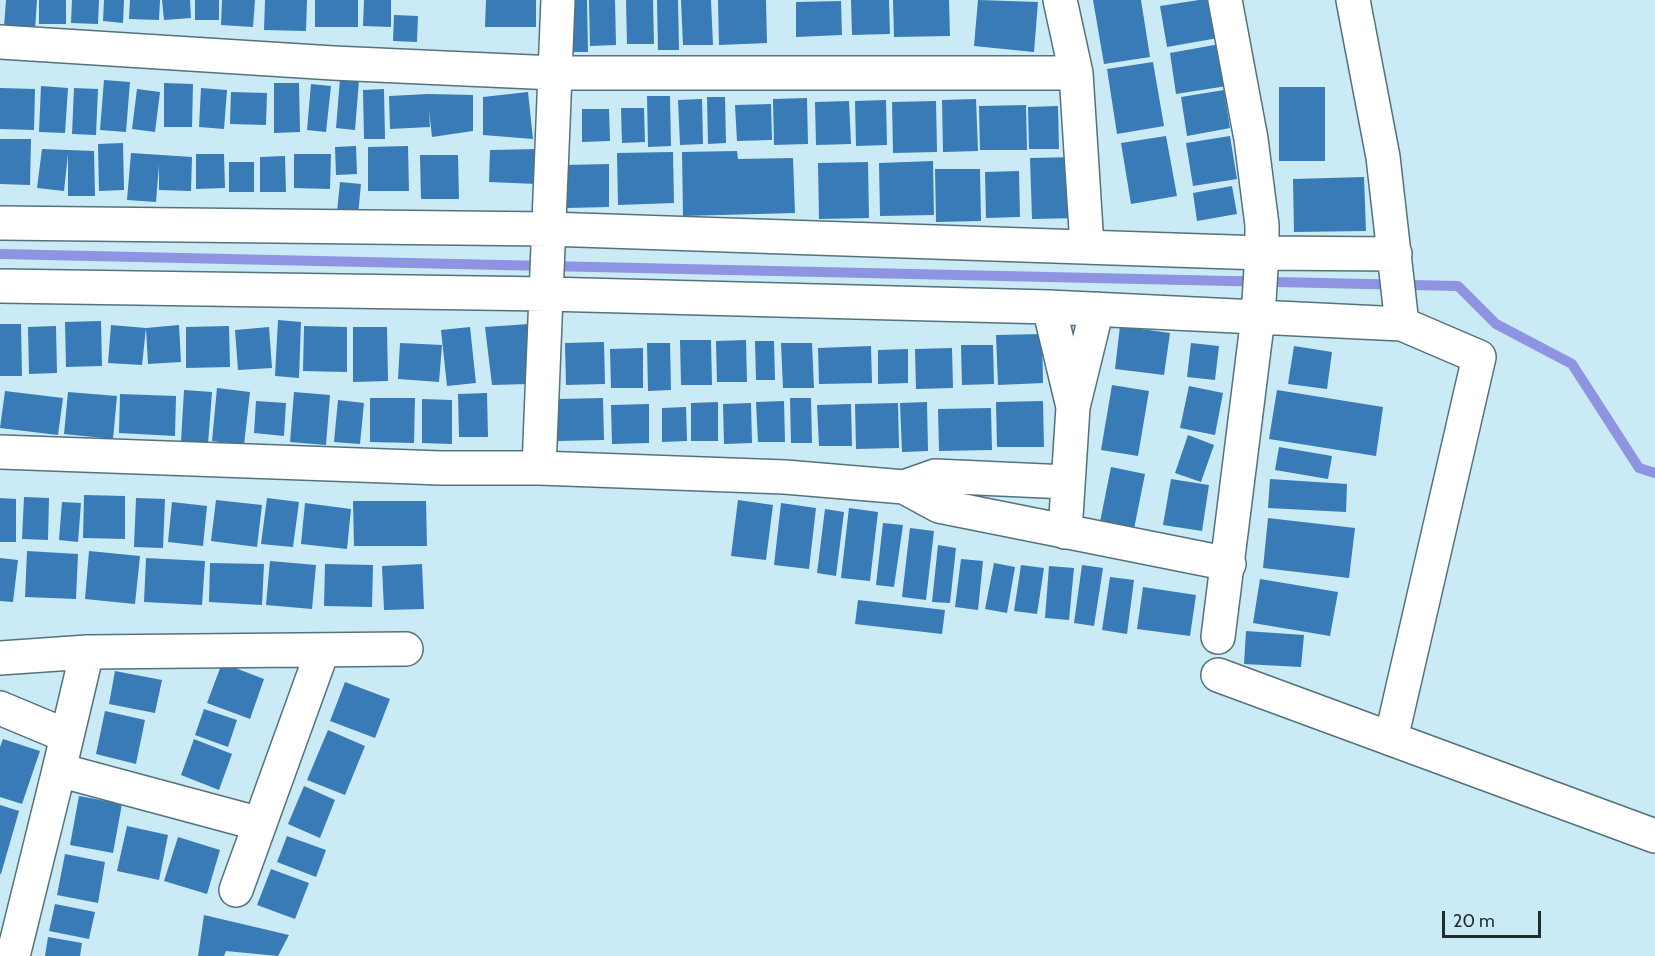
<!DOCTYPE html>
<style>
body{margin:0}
#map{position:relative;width:1655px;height:956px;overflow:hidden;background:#caebf5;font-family:Cabin,sans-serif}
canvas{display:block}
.scale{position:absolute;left:1442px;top:911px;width:99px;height:27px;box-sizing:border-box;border:3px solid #1f2c30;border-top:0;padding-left:8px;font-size:18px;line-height:21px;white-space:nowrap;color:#1f2c30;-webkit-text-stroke:4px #caebf5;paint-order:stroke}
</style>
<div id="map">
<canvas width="1655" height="956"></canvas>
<div class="scale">20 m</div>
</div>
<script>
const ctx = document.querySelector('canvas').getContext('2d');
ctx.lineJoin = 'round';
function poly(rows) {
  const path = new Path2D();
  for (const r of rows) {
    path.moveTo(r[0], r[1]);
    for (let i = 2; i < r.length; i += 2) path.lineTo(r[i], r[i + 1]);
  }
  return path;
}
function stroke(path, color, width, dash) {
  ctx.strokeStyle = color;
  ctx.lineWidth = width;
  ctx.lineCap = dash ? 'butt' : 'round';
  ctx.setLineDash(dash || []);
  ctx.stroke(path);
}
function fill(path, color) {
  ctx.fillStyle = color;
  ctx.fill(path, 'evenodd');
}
const stream = poly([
 [0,254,1458,286,1496,324,1572,364,1639,468,1655,473]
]);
const building = poly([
 [6,0,37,0,35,30,4,27],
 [39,0,66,0,66,24,39,24],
 [72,0,99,0,98,24,71,23],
 [104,0,124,0,123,23,103,21],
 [130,0,160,0,159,20,129,19],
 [162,0,190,0,191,18,164,20],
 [195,0,219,0,219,20,195,20],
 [222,0,255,0,253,27,221,25],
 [265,0,307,0,306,31,264,30],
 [315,0,358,0,358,27,315,27],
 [364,0,391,0,391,27,363,26],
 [486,0,536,0,536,27,485,27],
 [564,0,587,0,588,52,565,52],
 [589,0,615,0,616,45,590,46],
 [626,0,653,0,654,44,627,44],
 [657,0,678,0,679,50,658,50],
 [681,0,711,0,713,45,683,45],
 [718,0,766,0,767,43,719,45],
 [851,0,889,0,890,34,852,35],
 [893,0,949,0,950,36,894,37],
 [978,0,1038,2,1034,52,974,46],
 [1093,0,1141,0,1150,57,1104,64],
 [1199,0,1211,0,1218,38,1167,47,1160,6],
 [841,1,842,35,796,37,796,2],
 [394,15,418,16,417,42,393,41],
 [1220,44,1227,86,1176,94,1170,53],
 [1153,62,1164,126,1117,134,1107,69],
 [340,79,359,80,355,130,336,128],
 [104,80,130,82,126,132,100,130],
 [164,83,193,84,192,127,164,127],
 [274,83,299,83,300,132,274,133],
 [311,84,331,86,326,132,307,130],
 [41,86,68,88,65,133,39,132],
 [1279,87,1325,87,1325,161,1279,161],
 [0,88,35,89,34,130,0,129],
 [74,88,98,89,96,135,72,134],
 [201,88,227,90,224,129,199,127],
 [137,89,160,92,155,132,132,129],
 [384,89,385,139,364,139,363,90],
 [1224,90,1230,128,1187,136,1181,97],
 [231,92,267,93,266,125,230,124],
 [528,92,533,139,483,135,483,97],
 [428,94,473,95,473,131,432,137,429,109,430,127,390,129,389,96],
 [647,96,670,96,671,146,648,147],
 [707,97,725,97,726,143,708,144],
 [807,98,808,144,774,145,773,99],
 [702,99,703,144,680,145,678,100],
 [976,99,978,151,943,152,942,100],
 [886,100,887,145,856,146,855,101],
 [849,101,851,144,816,145,815,102],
 [936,101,937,152,893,153,892,102],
 [771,104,772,140,737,141,735,105],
 [1026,105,1027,150,980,150,979,106],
 [1058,106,1059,149,1029,149,1028,107],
 [621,108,644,108,645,142,622,143],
 [582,109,609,109,610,141,582,142],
 [1166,136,1177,196,1131,204,1121,143],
 [1230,136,1237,179,1193,186,1186,143],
 [0,139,31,139,30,185,0,184],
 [123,143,124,190,99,191,98,144],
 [356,146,357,174,336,175,335,147],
 [408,146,409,191,368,191,368,147],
 [42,149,94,151,95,196,68,196,68,154,64,191,37,188],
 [538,149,537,184,489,182,490,150],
 [737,151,738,159,793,158,795,213,683,216,682,152],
 [673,152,674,203,618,205,617,153],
 [131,153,192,157,191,191,159,190,159,165,156,202,127,200],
 [196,154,224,154,225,188,196,189],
 [294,154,331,154,330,189,294,188],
 [420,155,458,155,459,199,421,199],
 [285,156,286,192,260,192,260,157],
 [1077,157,1079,218,1032,219,1030,158],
 [933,161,934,215,880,216,879,163],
 [229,162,254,162,254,192,229,192],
 [868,162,869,218,819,219,818,163],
 [609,164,609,207,566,208,565,165],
 [935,169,980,169,981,221,936,222],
 [1019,171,1020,217,986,218,985,172],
 [1364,177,1366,231,1294,232,1293,179],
 [340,182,361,184,358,215,337,212],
 [1232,186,1237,214,1197,221,1193,193],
 [278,320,301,322,299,378,275,376],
 [101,321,102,366,66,367,65,322],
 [0,324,21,324,22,376,0,376],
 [529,324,529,384,492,385,485,327],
 [111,325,146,328,142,365,108,363],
 [179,325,181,362,148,364,146,328],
 [56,326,57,373,29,374,28,327],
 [229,326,230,367,186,368,186,327],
 [304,326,347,327,347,372,303,371],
 [1120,326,1170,333,1164,375,1115,369],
 [269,327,272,368,238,370,235,330],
 [353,327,387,327,388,381,353,382],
 [470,327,476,383,447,386,441,330],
 [1042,334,1043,383,998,385,996,335],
 [680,340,711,340,712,385,681,385],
 [746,340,747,382,717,382,716,341],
 [755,341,774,341,775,380,756,380],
 [604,342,605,384,566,385,565,343],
 [400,343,442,345,439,382,398,379],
 [647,343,670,343,671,390,648,391],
 [781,343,812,343,814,388,783,388],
 [1191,343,1219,346,1215,380,1187,377],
 [961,345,993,345,994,384,962,385],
 [871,346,872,383,819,384,818,348],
 [1294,346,1332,352,1327,389,1288,384],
 [643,348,643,388,611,388,610,349],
 [952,348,953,388,916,389,915,349],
 [908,349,908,383,878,384,878,350],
 [1112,385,1149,391,1138,456,1101,450],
 [1189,386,1223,393,1215,435,1180,428],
 [217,388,250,392,244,445,212,441],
 [184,390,212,392,208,444,181,442],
 [1277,390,1383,407,1376,456,1269,439],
 [5,391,63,398,58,435,0,428],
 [68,392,117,396,113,439,64,434],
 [294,392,330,395,326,445,290,442],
 [487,393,488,437,459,437,458,394],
 [120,394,176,396,175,436,119,433],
 [370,398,415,398,414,443,370,442],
 [603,398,604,440,558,441,558,399],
 [790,398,811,398,812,443,791,443],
 [422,399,452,400,452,444,422,443],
 [338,400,364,403,360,444,334,442],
 [256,401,286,403,284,436,254,433],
 [784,401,785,442,758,442,756,402],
 [1043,401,1044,447,997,447,996,402],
 [718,402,718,441,691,441,691,403],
 [927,402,928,451,902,452,900,403],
 [751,403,752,443,724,444,723,404],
 [898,403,899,448,856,449,855,404],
 [649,404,649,443,612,444,611,405],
 [851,404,852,446,819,446,817,405],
 [686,407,687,441,662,442,662,408],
 [991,408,992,450,939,451,938,409],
 [1188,435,1214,445,1201,482,1175,473],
 [1279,447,1332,456,1328,479,1275,470],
 [1111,467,1145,474,1134,529,1100,522],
 [1171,479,1209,485,1202,531,1163,525],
 [1270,479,1347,484,1346,512,1268,508],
 [84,495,125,496,125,539,83,538],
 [24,497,49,498,48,540,22,539],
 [0,498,16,499,16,542,0,542],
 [136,498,165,499,163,548,134,547],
 [267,498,299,502,293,547,261,544],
 [216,500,262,505,257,547,211,541],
 [738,500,773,505,766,560,731,556],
 [353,501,426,501,427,546,354,546],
 [62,502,81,503,78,542,59,540],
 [172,502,207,506,203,546,168,542],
 [305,503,351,509,347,549,301,544],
 [781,503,816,508,809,569,774,565],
 [849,508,878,512,870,581,841,578],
 [825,509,844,512,836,576,817,573],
 [1268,518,1355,528,1349,578,1263,568],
 [883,523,903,525,894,587,876,585],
 [910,528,934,531,926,600,902,597],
 [938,545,956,548,950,603,932,602],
 [27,551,78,554,76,599,25,597],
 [89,551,140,556,135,604,85,599],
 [0,558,18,560,13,602,0,601],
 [146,558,205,561,202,605,144,602],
 [961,559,983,561,978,610,955,607],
 [270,561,316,565,312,609,266,605],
 [210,563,264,564,262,605,209,602],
 [994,563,1015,567,1007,613,985,609],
 [325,564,373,565,372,607,324,606],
 [422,564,424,609,384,610,382,566],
 [1021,565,1044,568,1037,614,1014,611],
 [1082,565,1103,568,1094,626,1074,623],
 [1049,566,1074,568,1069,620,1045,618],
 [1110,577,1134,580,1127,634,1102,630],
 [1260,579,1338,592,1330,636,1253,623],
 [1143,587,1196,595,1190,636,1137,629],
 [858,600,945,610,942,634,855,624],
 [1246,631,1304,635,1301,667,1244,664],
 [222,663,264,679,250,719,207,703],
 [115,671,162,680,155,713,109,704],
 [345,682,390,699,375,738,330,721],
 [204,709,237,720,228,747,195,735],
 [105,711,145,720,136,764,96,754],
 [328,730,365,746,345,795,307,780],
 [3,739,40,751,22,804,0,797,0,747],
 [194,739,232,754,219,790,181,775],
 [304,786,335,800,320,838,288,824],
 [79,796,122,804,113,853,70,845],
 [0,805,19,811,1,874,0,874],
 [127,826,168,835,159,880,117,871],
 [287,836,326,850,316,877,277,862],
 [178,837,220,850,207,894,164,881],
 [65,854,105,862,98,903,57,895],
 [271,869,309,883,295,919,257,905],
 [55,904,95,912,89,939,49,931],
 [204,915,289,935,278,956,226,951,224,956,198,956],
 [48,937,82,943,80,956,45,956]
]);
const street = poly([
 [1060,0,1076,73,1087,246],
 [1353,0,1383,157,1402,324,1479,357,1391,739],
 [0,42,333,63,555,73,1076,73],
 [0,223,548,229,1262,253,1395,254],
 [0,286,546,294,1049,307,1402,324],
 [1049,307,1073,407],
 [0,452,441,468,539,468,785,477,904,487,939,506,1229,564],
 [539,468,558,0],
 [904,487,935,476,1067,482],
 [1065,532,1073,407,1097,309],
 [1218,637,1258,317,1262,253,1262,225,1251,139,1225,0],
 [0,658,87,652,406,649],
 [1218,675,1655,836],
 [0,708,67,736],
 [59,770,87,652],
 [236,890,322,652],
 [13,956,59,770,260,824]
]);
stroke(stream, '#8e94e2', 10);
fill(building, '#387bb6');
stroke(street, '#54727b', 36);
stroke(street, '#fff', 33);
</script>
